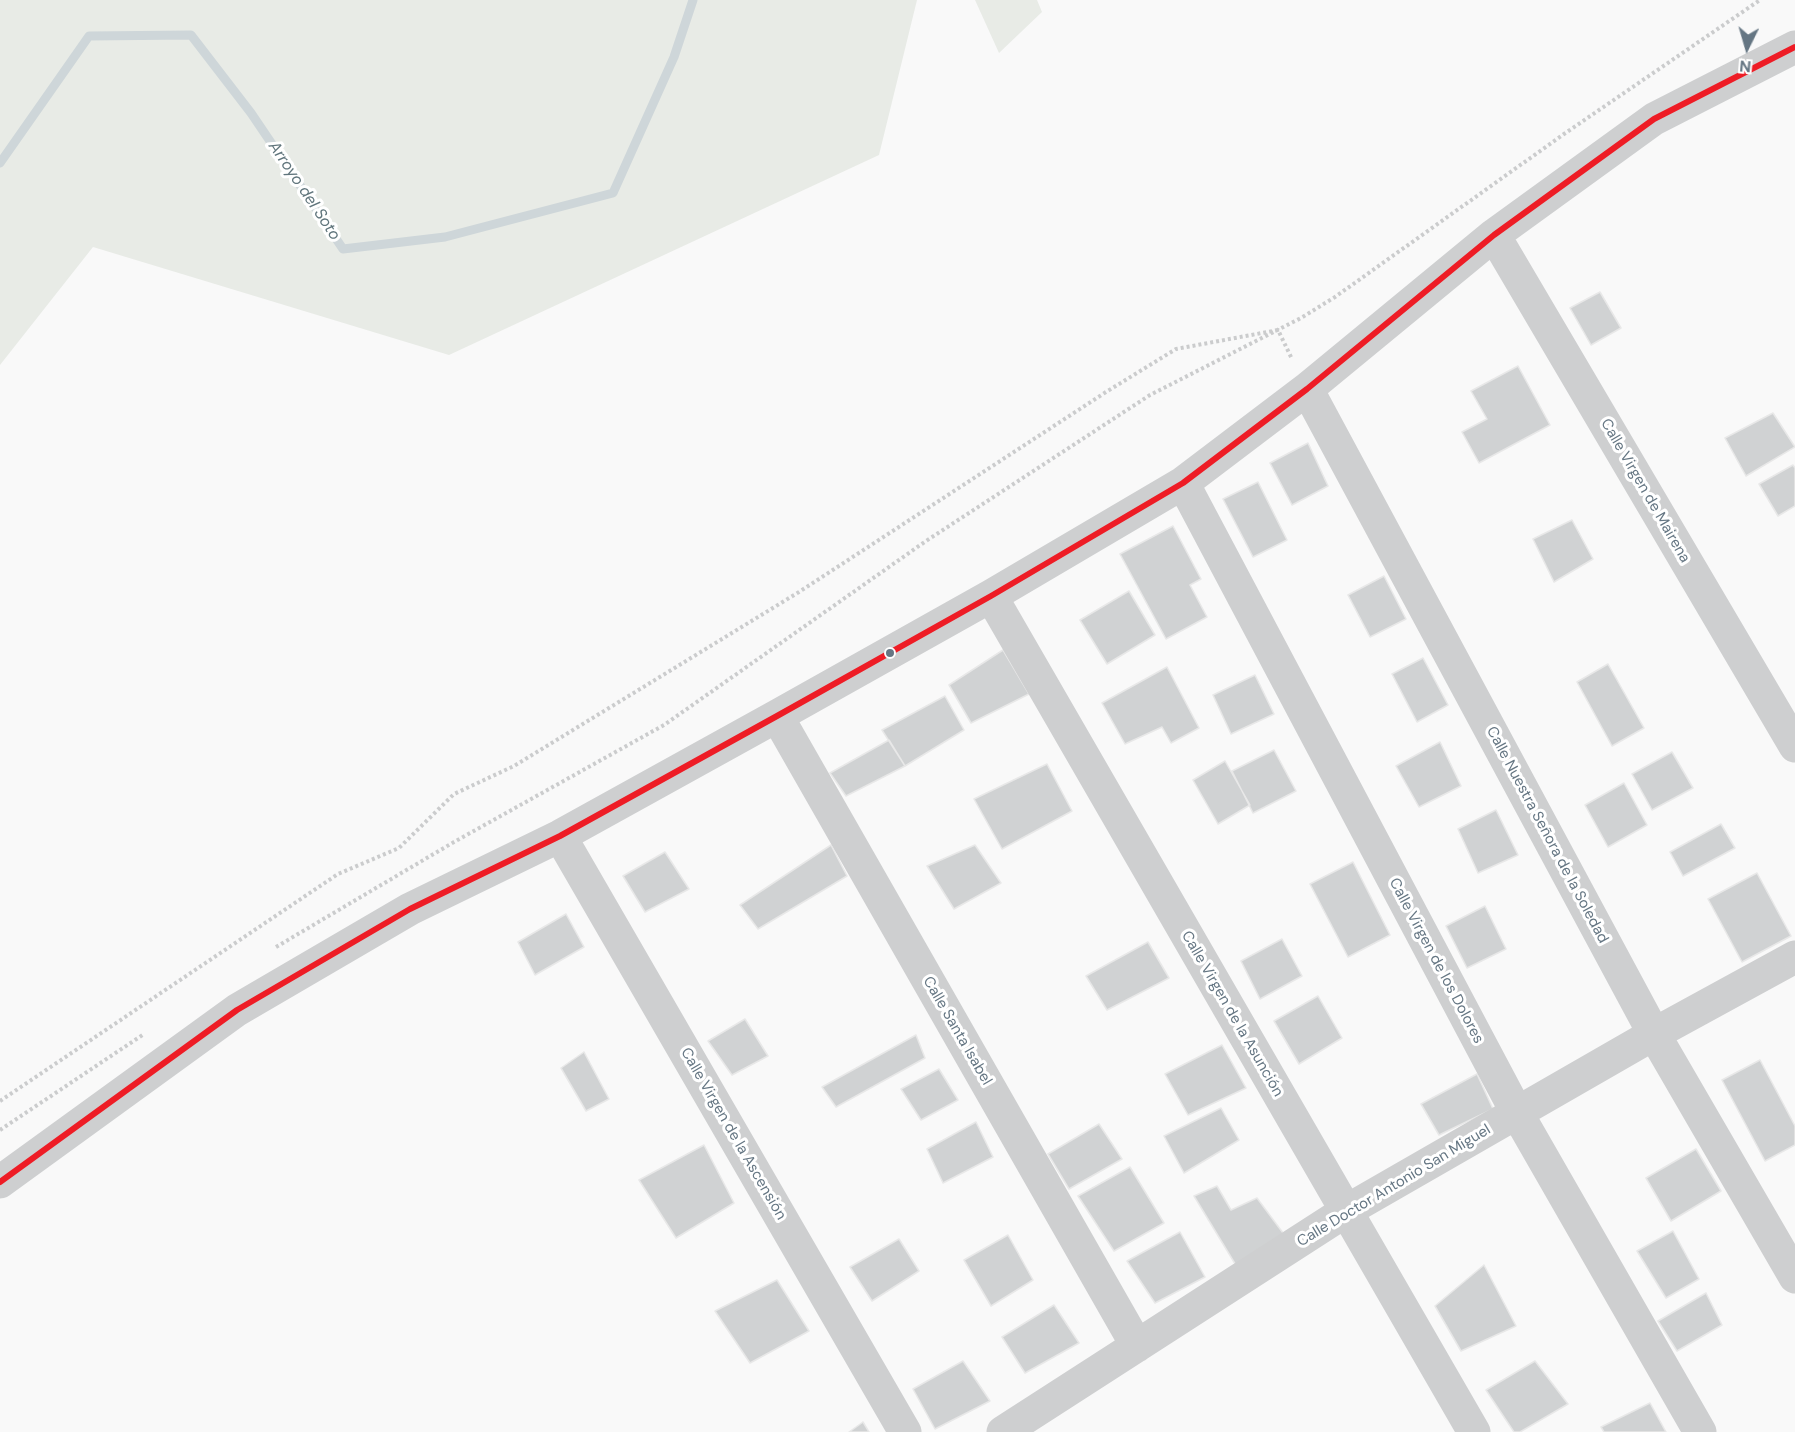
<!DOCTYPE html>
<meta charset="utf-8">
<style>
body{margin:0}
#map{position:relative;width:1795px;height:1432px;overflow:hidden;background:#f9f9f9;font-family:"DM Sans",sans-serif}
canvas{display:block}
.north{position:absolute;left:1717px;top:18px;width:60px;height:60px;-webkit-text-stroke:4px #fff;paint-order:stroke;rotate:185deg;font-size:16px;font-weight:700;line-height:24px;text-align:center;color:#657683}
.north::after{content:'';display:block;margin:auto;width:21px;height:27px;background:#657683;clip-path:polygon(50% 0,100% 100%,50% 72%,0 100%)}
</style>
<div id="map">
<canvas width="1795" height="1432"></canvas>
<div class="north">N</div>
</div>
<script>
const ctx = document.querySelector('canvas').getContext('2d');
ctx.lineJoin = 'round';
function fill(path, color) {
  ctx.fillStyle = color;
  ctx.fill(path, 'evenodd');
}
function poly(rows) {
  const path = new Path2D();
  for (const r of rows) {
    path.moveTo(r[0], r[1]);
    for (let i = 2; i < r.length; i += 2) path.lineTo(r[i], r[i + 1]);
  }
  return path;
}
function stroke(path, color, width, dash) {
  ctx.strokeStyle = color;
  ctx.lineWidth = width;
  ctx.lineCap = dash ? 'butt' : 'round';
  ctx.setLineDash(dash || []);
  ctx.stroke(path);
}
function write(font, color, halo, rows, align = 'center') {
  ctx.font = font + ' "DM Sans",sans-serif';
  ctx.lineWidth = 6;
  ctx.setLineDash([]);
  ctx.textBaseline = 'middle';
  ctx.strokeStyle = halo;
  ctx.fillStyle = color;
  for (const [text, x, y, turn = 0] of rows) {
    ctx.save();
    ctx.translate(x, y);
    ctx.rotate((+turn || 0) * Math.PI / 180);
    ctx.textAlign = isNaN(turn) ? turn : align;
    if (halo) ctx.strokeText(text, 0, 0);
    ctx.fillText(text, 0, 0);
    ctx.restore();
  }
}
const green = poly([
 [0,0,917,0,879,155,449,355,93,247,0,365],
 [975,0,1037,0,1042,12,999,53]
]);
const stream = poly([
 [0,163,89,36,191,35,251,113,343,249,445,237,613,193,674,57,693,0]
]);
const building = poly([
 [1600,292,1621,328,1591,345,1570,308,1600,292],
 [1518,366,1550,425,1479,463,1462,432,1487,419,1471,391,1518,366],
 [1773,413,1795,447,1746,476,1725,438,1773,413],
 [1308,443,1328,486,1292,505,1270,463,1308,443],
 [1793,465,1795,468,1795,506,1778,516,1759,484,1793,465],
 [1258,482,1287,540,1253,557,1223,499,1258,482],
 [1572,520,1593,559,1554,582,1533,539,1572,520],
 [1173,526,1201,579,1190,585,1207,617,1166,639,1120,554,1173,526],
 [1384,576,1406,619,1370,637,1348,595,1384,576],
 [1129,591,1155,635,1107,664,1080,620,1129,591],
 [1003,650,1029,694,971,723,949,685,1003,650],
 [1423,658,1448,705,1417,722,1392,674,1423,658],
 [1608,664,1644,728,1612,746,1577,682,1608,664],
 [1167,667,1199,728,1171,743,1162,727,1125,744,1102,703,1167,667],
 [1255,675,1274,714,1231,734,1213,695,1255,675],
 [945,696,964,730,905,766,882,730,945,696],
 [889,740,905,766,846,796,830,773,889,740],
 [1440,742,1461,786,1419,807,1396,766,1440,742],
 [1274,750,1296,791,1253,813,1232,771,1274,750],
 [1672,752,1693,788,1652,810,1632,774,1672,752],
 [1225,761,1250,805,1218,824,1193,780,1225,761],
 [1047,764,1072,811,1002,849,974,799,1047,764],
 [1624,783,1647,825,1608,847,1585,805,1624,783],
 [1496,810,1518,855,1478,873,1458,829,1496,810],
 [1721,824,1735,848,1683,876,1670,852,1721,824],
 [831,845,847,876,758,929,740,905,831,845],
 [975,845,1001,883,954,909,927,866,975,845],
 [665,852,689,889,645,912,623,876,665,852],
 [1353,862,1390,935,1348,957,1310,884,1353,862],
 [1757,873,1791,936,1742,962,1708,899,1757,873],
 [1485,906,1506,949,1467,968,1446,926,1485,906],
 [566,914,584,947,535,975,518,942,566,914],
 [1282,939,1302,976,1260,999,1241,961,1282,939],
 [1148,942,1169,978,1107,1010,1086,976,1148,942],
 [1318,996,1342,1038,1299,1064,1274,1021,1318,996],
 [745,1019,768,1056,732,1075,708,1041,745,1019],
 [916,1035,925,1058,836,1107,822,1087,916,1035],
 [1222,1045,1246,1088,1188,1115,1165,1074,1222,1045],
 [584,1052,609,1099,586,1111,561,1068,584,1052],
 [1760,1060,1795,1126,1795,1145,1765,1161,1722,1080,1760,1060],
 [939,1069,958,1100,921,1120,901,1089,939,1069],
 [1477,1074,1493,1109,1439,1135,1421,1104,1477,1074],
 [1221,1108,1239,1140,1184,1173,1164,1136,1221,1108],
 [976,1122,993,1157,943,1183,927,1149,976,1122],
 [1099,1124,1122,1159,1069,1189,1048,1154,1099,1124],
 [704,1145,734,1203,676,1238,639,1180,704,1145],
 [1696,1149,1721,1191,1671,1221,1646,1178,1696,1149],
 [1130,1167,1164,1223,1114,1251,1078,1196,1130,1167],
 [1217,1186,1231,1210,1257,1198,1286,1237,1237,1267,1194,1196,1217,1186],
 [1673,1231,1699,1279,1666,1298,1637,1251,1673,1231],
 [1180,1232,1205,1277,1155,1303,1127,1261,1180,1232],
 [1008,1235,1033,1280,991,1306,964,1260,1008,1235],
 [899,1239,919,1271,872,1301,850,1267,899,1239],
 [1484,1265,1516,1326,1461,1351,1435,1306,1484,1265],
 [777,1280,809,1331,750,1363,715,1311,777,1280],
 [1706,1293,1722,1325,1677,1351,1658,1321,1706,1293],
 [1054,1305,1079,1343,1025,1373,1002,1337,1054,1305],
 [963,1361,990,1401,935,1429,913,1389,963,1361],
 [1535,1361,1568,1404,1520,1432,1514,1432,1486,1390,1535,1361],
 [1650,1403,1666,1432,1604,1432,1601,1427,1650,1403],
 [863,1422,869,1432,849,1432,863,1422]
]);
const path = poly([
 [276,947,454,842,664,725,926,541,1150,395,1301,318,1335,297,1564,134,1760,0],
 [0,1101,338,874,399,848,454,794,514,766,799,592,1106,392,1176,349,1278,330,1292,359],
 [0,1130,144,1034]
]);
const minor = poly([
 [1494,235,1795,746],
 [1307,389,1654,1034,1795,1277],
 [1183,483,1517,1113,1700,1432],
 [991,596,1474,1432],
 [777,716,1137,1346],
 [560,836,905,1432],
 [0,1182,237,1010,410,909,560,836,777,716,991,596,1183,483,1307,389,1494,235,1654,119,1795,47],
 [1003,1432,1346,1211,1654,1034,1795,957]
]);
const bus1 = poly([
 [0,1182,237,1010,410,909,560,836,777,716,991,596,1183,483,1307,389,1494,235,1654,119,1795,47]
]);
const markers = [
 [890,653,5,"#657683"]
];
const streetNames = [
 ["Calle Virgen de Mairena",1645,491,60],
 ["Calle Nuestra Señora de la Soledad",1547,835,62],
 ["Calle Virgen de los Dolores",1436,961,62],
 ["Calle Virgen de la Asunción",1232,1014,60],
 ["Calle Santa Isabel",957,1031,60],
 ["Calle Virgen de la Ascensión",733,1134,60],
 ["Calle Doctor Antonio San Miguel",1394,1186,-31]
];
const waterNames = [
 ["Arroyo del Soto",304,191,56]
];
fill(green, '#e8ebe6');
stroke(stream, '#ced6d9', 9);
fill(building, '#d0d2d3');
stroke(building, '#e8e8e8', 1.5);
stroke(path, '#cbcccd', 4, [3, 3]);
stroke(minor, '#cecfd0', 33);
stroke(bus1, '#ee1c25', 6);
for (const [x, y, r, color] of markers) {
  const dot = new Path2D();
  dot.arc(x, y, r, 0, 2 * Math.PI);
  ctx.fillStyle = color;
  ctx.fill(dot);
  stroke(dot, '#fff', 2);
}
write('15px', '#657683', '#fff', streetNames);
write('italic 16px', '#60757c', '#fff', waterNames);
</script>
